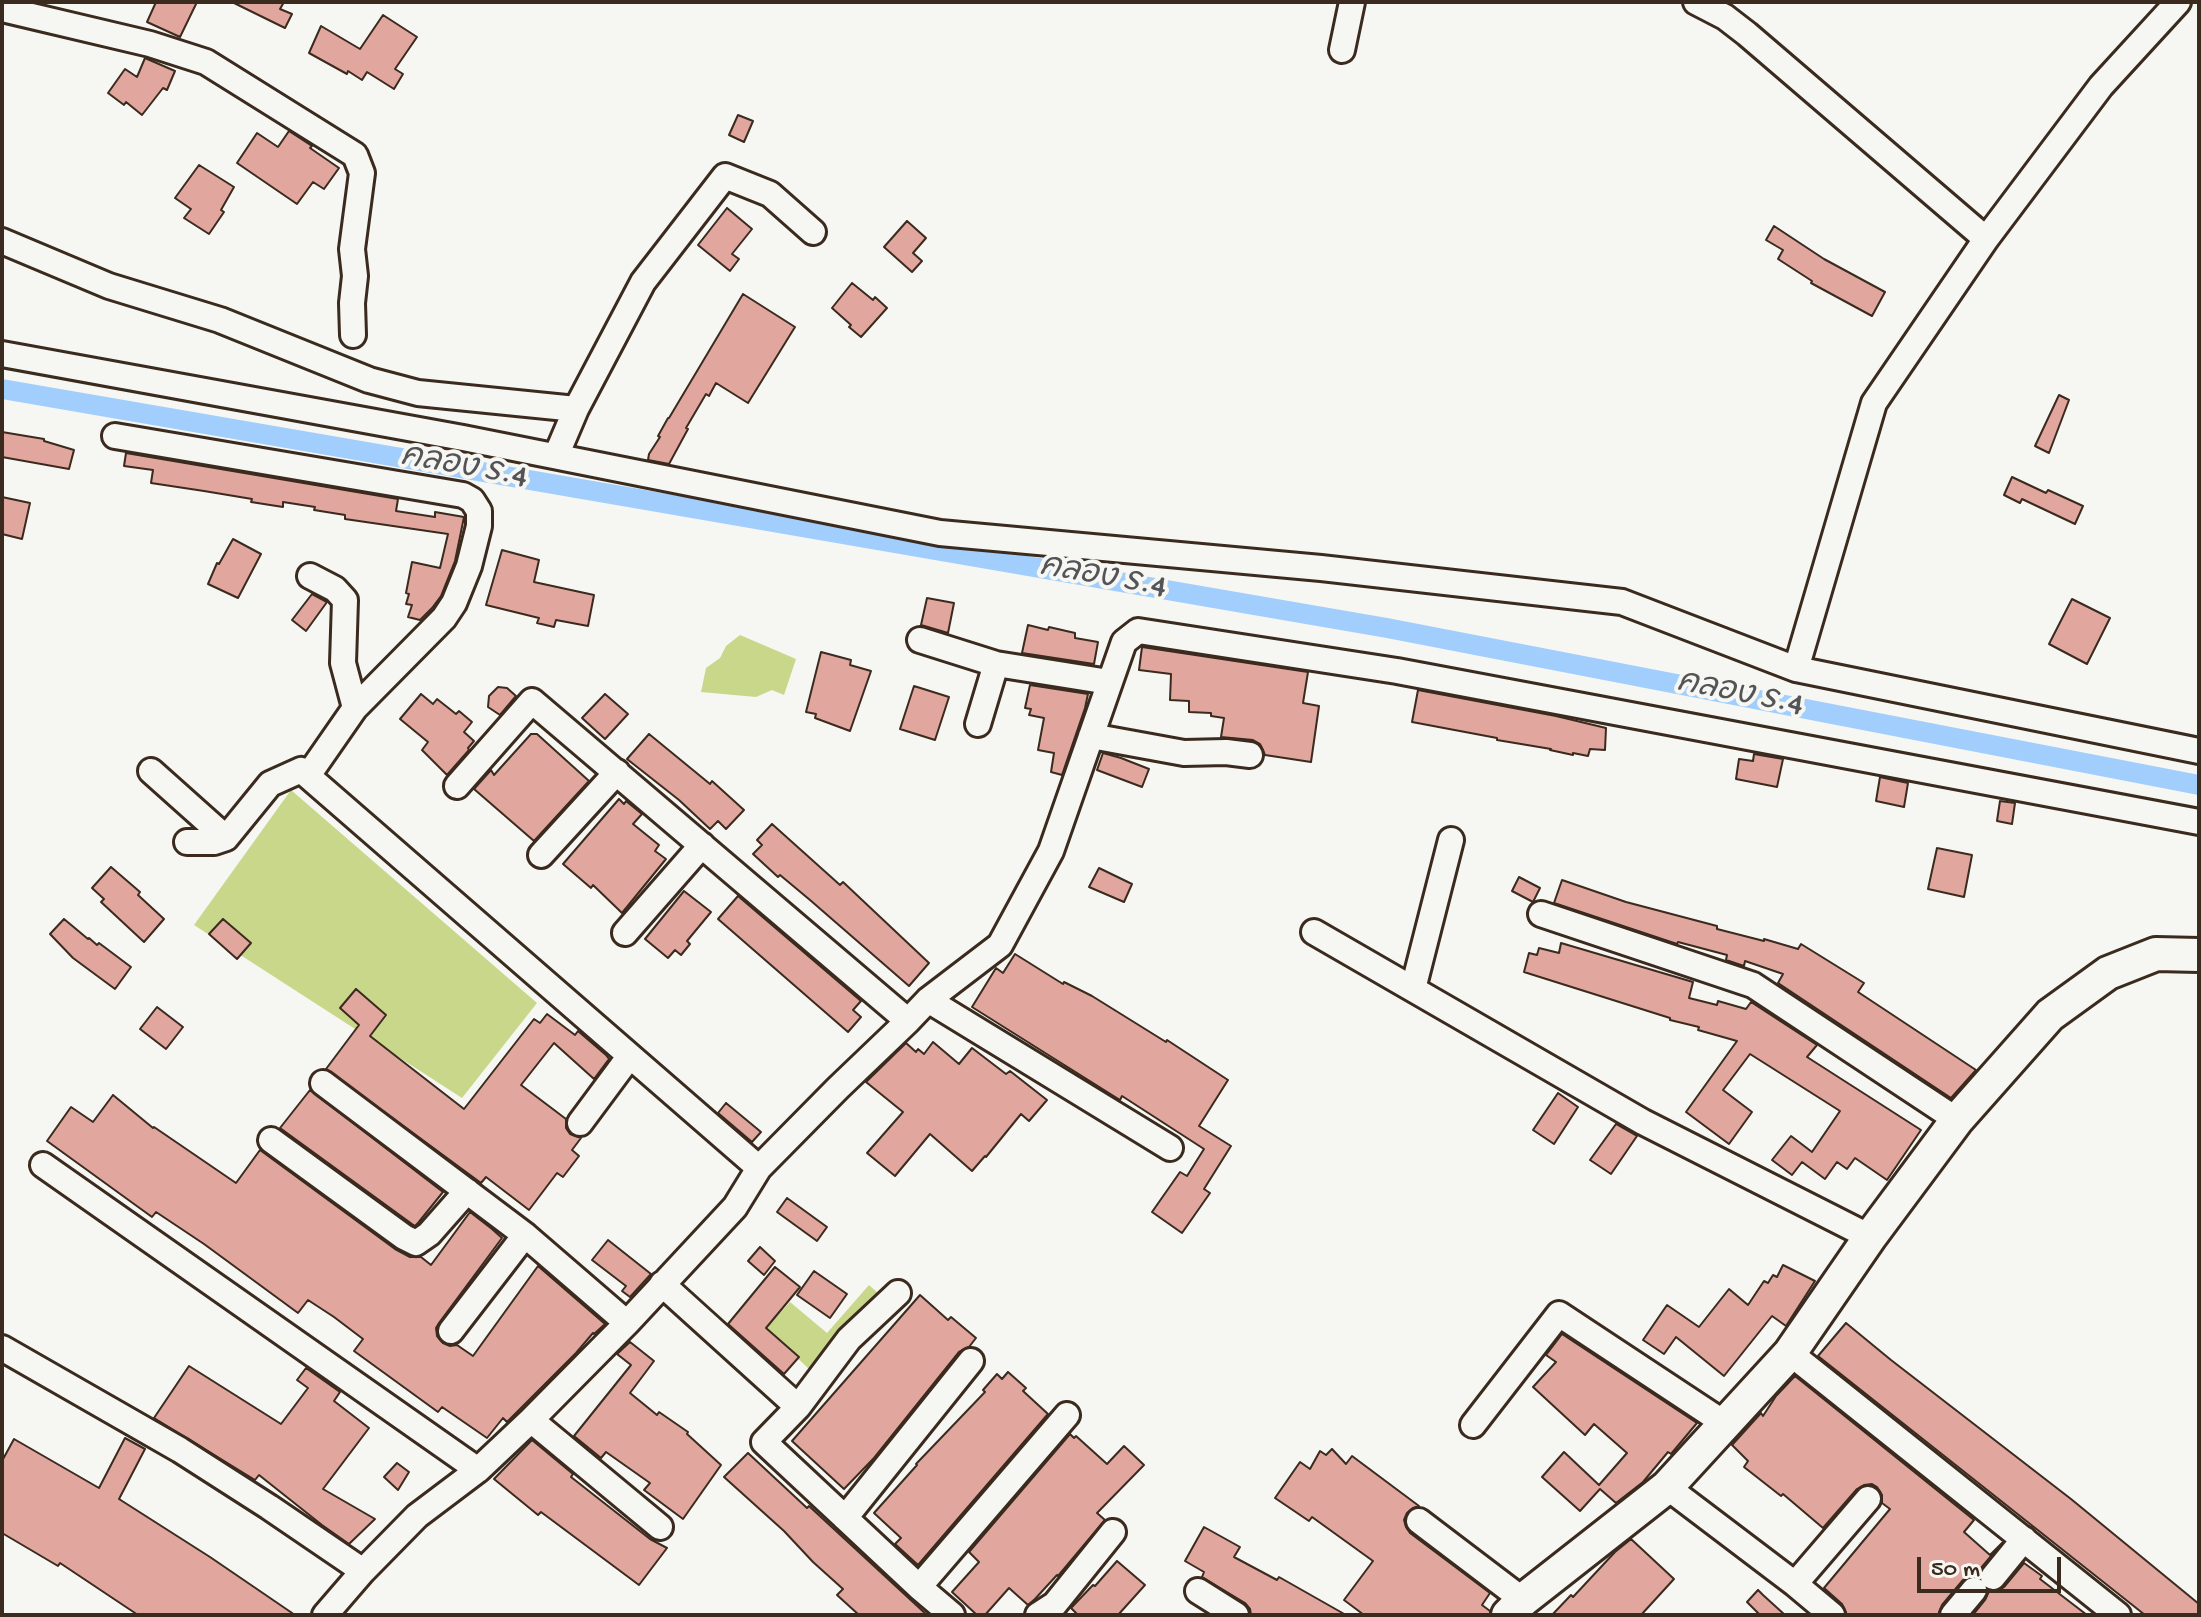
<!DOCTYPE html>
<meta charset="utf-8">
<style>
body{margin:0}
#map{position:relative;width:2201px;height:1617px;overflow:hidden;background:#f6f6f2;font-family:"Gochi Hand",sans-serif}
canvas{display:block}
.frame{position:absolute;inset:0;border:4px solid #3b2a1e;pointer-events:none}
.scale{position:absolute;left:1917px;top:1557px;width:144px;height:36px;box-sizing:border-box;border:4px solid #3b2a1e;border-top:0;padding-left:10px;font-size:24px;line-height:28px;white-space:nowrap;color:#3b2a1e;-webkit-text-stroke:6px #f6f6f2;paint-order:stroke}
</style>
<div id="map">
<canvas width="2201" height="1617"></canvas>
<div class="frame"></div>
<div class="scale">50 m</div>
</div>
<script>
const ctx = document.querySelector('canvas').getContext('2d');
ctx.lineJoin = 'round';
function fill(path, color) {
  ctx.fillStyle = color;
  ctx.fill(path, 'evenodd');
}
function poly(rows) {
  const path = new Path2D();
  for (const r of rows) {
    path.moveTo(r[0], r[1]);
    for (let i = 2; i < r.length; i += 2) path.lineTo(r[i], r[i + 1]);
  }
  return path;
}
function stroke(path, color, width, dash) {
  ctx.strokeStyle = color;
  ctx.lineWidth = width;
  ctx.lineCap = dash ? 'butt' : 'round';
  ctx.setLineDash(dash || []);
  ctx.stroke(path);
}
function write(font, color, halo, rows, align = 'center') {
  ctx.font = font + ' "Gochi Hand","Playpen Sans Thai",sans-serif';
  ctx.lineWidth = 8;
  ctx.setLineDash([]);
  ctx.textBaseline = 'middle';
  ctx.strokeStyle = halo;
  ctx.fillStyle = color;
  for (const [text, x, y, turn = 0] of rows) {
    ctx.save();
    ctx.translate(x, y);
    ctx.rotate((+turn || 0) * Math.PI / 180);
    ctx.textAlign = isNaN(turn) ? turn : align;
    if (halo) ctx.strokeText(text, 0, 0);
    ctx.fillText(text, 0, 0);
    ctx.restore();
  }
}
const green = poly([
 [740,635,796,659,784,695,772,690,756,697,701,692,706,668,720,658,726,646],
 [291,790,537,1003,462,1098,194,925],
 [869,1285,879,1294,811,1371,766,1328,790,1302,827,1333]
]);
const canal = poly([
 [2,389,1387,628,2199,785]
]);
const building = poly([
 [156,2,197,2,180,37,147,22,156,2],
 [232,2,284,2,280,9,292,14,285,28,232,2],
 [383,15,417,37,395,69,403,74,394,89,367,72,362,80,348,71,347,74,309,53,321,26,360,49,383,15],
 [145,58,175,71,167,90,163,88,142,115,126,102,124,105,108,93,125,69,137,77,145,58],
 [738,115,753,121,744,142,729,135,738,115],
 [289,131,312,146,310,148,339,168,324,189,313,182,297,204,237,163,257,133,278,147,289,131],
 [199,165,234,187,221,210,224,212,209,234,184,218,191,209,175,198,199,165],
 [727,208,752,229,732,254,739,259,730,271,698,245,727,208],
 [907,221,926,238,913,253,922,261,912,272,884,247,907,221],
 [1774,226,1824,259,1885,292,1872,316,1811,283,1812,281,1778,259,1783,250,1766,240,1774,226],
 [852,283,873,300,875,297,887,308,861,337,849,327,851,325,832,308,852,283],
 [743,294,795,327,748,403,716,383,709,396,706,394,686,428,688,429,669,464,648,460,649,454,660,437,658,436,668,418,669,418,743,294],
 [2059,395,2069,400,2049,453,2035,446,2059,395],
 [2,432,44,439,44,441,74,450,69,469,2,457,2,432],
 [126,453,398,499,396,511,435,517,435,512,464,517,455,561,441,596,432,608,420,620,408,617,412,605,406,604,409,594,406,593,412,562,440,568,448,534,345,519,345,515,314,510,315,507,283,502,283,507,251,502,252,499,204,491,151,483,153,470,124,466,126,453],
 [2012,477,2046,493,2048,490,2083,506,2075,524,2022,499,2020,503,2004,495,2012,477],
 [2,497,30,503,22,539,2,534,2,497],
 [233,539,261,554,238,598,208,584,217,563,219,564,233,539],
 [502,550,539,560,534,582,594,595,588,626,556,620,554,627,537,623,539,618,486,605,502,550],
 [312,594,327,602,306,631,292,620,312,594],
 [927,598,954,603,948,633,921,625,927,598],
 [2072,599,2110,618,2087,664,2049,644,2072,599],
 [1028,625,1048,630,1049,627,1075,633,1075,638,1098,642,1094,664,1022,653,1028,625],
 [1142,647,1308,672,1303,703,1319,706,1311,762,1265,755,1260,744,1253,740,1221,737,1224,718,1211,716,1211,713,1189,712,1189,701,1170,700,1171,674,1139,670,1142,647],
 [821,652,851,660,850,665,871,671,850,731,815,718,816,714,806,712,821,652],
 [1030,685,1088,694,1085,708,1062,775,1051,772,1054,753,1038,750,1044,718,1029,715,1031,709,1025,708,1030,685],
 [914,686,949,697,935,740,900,729,914,686],
 [498,687,507,688,516,696,500,715,488,707,489,696,498,687],
 [1418,690,1556,716,1606,728,1605,750,1590,749,1588,756,1573,753,1573,755,1550,750,1551,749,1497,740,1497,738,1412,722,1418,690],
 [421,694,433,704,437,699,456,714,459,711,472,722,464,732,474,741,468,748,469,750,447,775,422,750,428,742,400,719,421,694],
 [605,694,628,714,605,739,582,718,605,694],
 [531,734,537,734,589,781,534,841,474,789,491,770,494,775,531,734],
 [649,734,710,784,712,781,744,810,726,829,718,821,710,829,679,800,627,759,649,734],
 [1103,753,1121,758,1149,769,1142,787,1097,770,1103,753],
 [1754,754,1783,759,1777,787,1736,779,1739,759,1753,761,1754,754],
 [1880,777,1908,783,1904,807,1876,801,1880,777],
 [619,799,624,804,626,801,642,814,633,824,659,845,655,851,666,859,622,913,593,885,591,888,563,864,619,799],
 [2000,801,2015,803,2012,824,1997,821,2000,801],
 [772,824,840,885,843,882,929,963,909,986,810,900,780,875,778,877,753,854,762,845,757,840,772,824],
 [1937,848,1972,855,1964,897,1928,889,1937,848],
 [111,867,140,892,138,895,164,919,144,942,101,902,104,899,92,888,111,867],
 [1099,868,1132,884,1124,902,1089,887,1099,868],
 [1519,877,1540,888,1533,902,1512,891,1519,877],
 [1562,880,1626,902,1717,926,1717,929,1764,941,1764,939,1798,949,1801,944,1864,983,1858,992,1976,1070,1951,1098,1778,983,1783,974,1745,961,1744,966,1726,960,1727,955,1678,942,1677,944,1554,903,1562,880],
 [684,891,711,912,687,941,690,944,681,955,675,950,668,958,645,939,684,891],
 [738,896,861,1001,853,1010,861,1017,848,1032,718,919,738,896],
 [64,919,88,939,89,938,97,945,99,943,131,967,115,989,73,958,50,934,64,919],
 [223,919,251,943,237,959,209,934,223,919],
 [1561,943,1693,982,1689,998,1717,1005,1718,1001,1746,1009,1751,1002,1817,1045,1807,1057,1921,1130,1887,1180,1855,1158,1847,1169,1837,1162,1825,1179,1802,1162,1792,1175,1772,1160,1791,1136,1812,1152,1840,1111,1750,1054,1723,1090,1752,1112,1729,1144,1686,1112,1737,1041,1698,1030,1699,1027,1670,1020,1670,1018,1524,972,1529,953,1537,955,1539,948,1559,953,1561,943],
 [1015,954,1063,984,1064,982,1092,996,1166,1042,1167,1040,1228,1080,1199,1126,1231,1146,1204,1189,1210,1193,1182,1233,1152,1212,1180,1172,1187,1176,1204,1149,1122,1096,1120,1100,972,1007,996,968,1003,973,1015,954],
 [356,989,386,1015,370,1036,464,1109,534,1019,540,1023,547,1014,575,1035,578,1031,606,1055,609,1059,594,1079,554,1043,521,1085,566,1119,566,1128,570,1134,581,1138,572,1150,579,1156,563,1177,557,1173,529,1210,486,1177,481,1183,326,1069,359,1025,340,1008,356,989],
 [157,1007,183,1027,166,1049,140,1029,157,1007],
 [933,1042,959,1064,972,1048,1006,1074,1010,1071,1047,1100,1029,1121,1021,1114,986,1157,985,1156,972,1171,930,1134,895,1176,867,1153,903,1112,866,1082,906,1043,916,1052,918,1049,924,1054,933,1042],
 [310,1090,443,1192,418,1223,415,1226,412,1224,280,1128,310,1090],
 [1558,1093,1578,1107,1554,1144,1533,1130,1558,1093],
 [113,1095,153,1128,154,1127,236,1183,260,1150,395,1249,410,1257,421,1257,431,1265,470,1212,492,1229,502,1238,439,1323,436,1328,437,1336,443,1343,450,1346,457,1345,473,1356,538,1266,605,1324,594,1334,593,1333,576,1353,507,1422,503,1418,487,1438,442,1407,438,1412,354,1351,363,1339,334,1317,308,1300,298,1313,204,1244,156,1212,152,1217,47,1141,71,1107,93,1122,113,1095],
 [726,1103,761,1132,752,1142,718,1113,726,1103],
 [1616,1124,1637,1136,1611,1174,1590,1160,1616,1124],
 [787,1198,827,1227,817,1241,777,1212,787,1198],
 [608,1240,651,1274,630,1297,622,1291,626,1286,592,1260,608,1240],
 [760,1247,775,1261,764,1275,748,1261,760,1247],
 [1783,1265,1815,1281,1786,1326,1772,1316,1724,1376,1676,1337,1664,1354,1643,1340,1667,1305,1699,1327,1729,1289,1748,1305,1764,1281,1768,1283,1773,1275,1777,1277,1783,1265],
 [775,1267,800,1287,766,1328,799,1357,784,1374,728,1324,775,1267],
 [814,1271,847,1294,830,1318,797,1295,814,1271],
 [920,1295,948,1320,951,1317,976,1338,969,1347,959,1352,874,1458,844,1489,792,1441,920,1295],
 [1846,1323,1891,1360,2071,1499,2199,1604,2199,1615,2145,1615,1818,1356,1846,1323],
 [1562,1334,1697,1423,1671,1454,1668,1452,1643,1482,1616,1503,1600,1489,1580,1511,1542,1477,1564,1452,1599,1485,1627,1453,1594,1424,1585,1435,1533,1387,1556,1362,1546,1355,1562,1334],
 [630,1342,654,1361,630,1393,657,1415,659,1412,688,1432,687,1434,721,1465,683,1519,644,1490,650,1483,606,1452,601,1458,574,1436,631,1365,617,1354,630,1342],
 [189,1366,281,1424,308,1388,297,1380,306,1368,340,1392,334,1401,369,1428,323,1489,375,1519,349,1544,322,1525,259,1475,255,1480,154,1418,189,1366],
 [1008,1372,1026,1388,1023,1391,1048,1414,918,1565,895,1544,901,1538,874,1513,917,1465,916,1464,985,1392,983,1390,997,1374,1002,1379,1008,1372],
 [1795,1376,1974,1520,1964,1532,1990,1555,2002,1543,1981,1568,1978,1576,1970,1576,1963,1580,1942,1605,1938,1615,1847,1615,1842,1604,1824,1588,1890,1509,1882,1503,1882,1495,1877,1487,1872,1484,1864,1485,1857,1489,1823,1528,1783,1494,1781,1496,1744,1467,1748,1461,1732,1445,1761,1413,1763,1416,1776,1396,1795,1376],
 [1070,1434,1074,1438,1076,1436,1107,1464,1124,1446,1144,1465,1097,1513,1105,1520,1058,1576,1057,1575,1035,1599,1028,1605,1009,1588,985,1615,977,1615,952,1592,979,1562,969,1552,1070,1434],
 [125,1438,145,1449,119,1499,210,1557,295,1615,138,1615,60,1563,58,1566,2,1533,2,1461,14,1439,99,1488,125,1438],
 [532,1440,573,1474,571,1477,650,1539,667,1548,639,1585,541,1512,538,1515,494,1479,532,1440],
 [1332,1449,1346,1464,1352,1456,1419,1506,1413,1508,1407,1513,1404,1520,1406,1527,1410,1533,1490,1593,1482,1605,1490,1611,1490,1615,1364,1615,1344,1600,1373,1561,1312,1517,1309,1521,1275,1498,1300,1462,1310,1469,1320,1451,1326,1455,1332,1449],
 [748,1453,807,1508,809,1506,927,1615,859,1615,837,1595,843,1589,813,1562,784,1531,724,1477,748,1453],
 [397,1463,409,1472,398,1490,384,1477,397,1463],
 [1204,1527,1240,1547,1234,1557,1277,1580,1279,1577,1346,1615,1251,1615,1250,1609,1245,1603,1202,1577,1204,1572,1185,1561,1204,1527],
 [1631,1539,1674,1579,1641,1615,1552,1615,1571,1595,1573,1597,1615,1552,1631,1539],
 [1117,1561,1145,1585,1118,1615,1078,1615,1071,1608,1093,1585,1095,1586,1117,1561],
 [2024,1563,2042,1576,2040,1579,2087,1615,1973,1615,1985,1600,1989,1591,1998,1591,2004,1587,2024,1563],
 [1758,1590,1763,1595,1785,1615,1760,1615,1747,1602,1758,1590]
]);
const street = poly([
 [1696,2,1725,17,1747,34,1986,239],
 [2,9,150,44,206,62,355,155,362,173,352,249,355,276,352,303,353,335],
 [1342,50,1352,2],
 [2,241,109,286,220,320,369,380,418,393,576,409],
 [2,354,463,438,940,533,1321,568,1622,602,1796,669,2199,751],
 [115,436,463,495,472,500,479,511,479,526,469,566,454,603,444,618,355,708,314,767,306,774,301,770,270,784,226,838,214,842,187,842],
 [556,456,576,409,643,282,725,176,770,194,813,232],
 [310,576,335,589,345,600,343,663,355,708],
 [920,640,996,664,1109,682],
 [1796,669,1874,403,1986,239,2101,86,2178,2],
 [978,724,996,664],
 [1091,736,1184,753,1226,752,1250,755],
 [301,770,759,1168],
 [151,771,226,838],
 [457,786,532,701,908,1021],
 [541,855,617,772],
 [1541,914,1753,985,1957,1120],
 [1314,932,1643,1122,1870,1237],
 [625,933,702,845],
 [1413,989,1451,840],
 [928,1000,1170,1148],
 [323,1083,525,1235,627,1323],
 [580,1123,629,1057],
 [271,1140,404,1237,416,1243,429,1234,467,1191],
 [43,1165,478,1470],
 [662,1284,798,1407,764,1442,919,1587,952,1615],
 [451,1331,525,1235],
 [2,1348,180,1450,269,1507,363,1571],
 [1790,1353,2118,1615],
 [798,1407,849,1339,898,1293],
 [531,1420,660,1527],
 [1473,1425,1559,1314,1724,1423],
 [1667,1487,1795,1584,1832,1615],
 [845,1518,971,1361],
 [1419,1521,1523,1600],
 [1993,1577,2024,1539],
 [1795,1584,1868,1499],
 [919,1587,1067,1415],
 [1198,1591,1236,1615],
 [325,1615,363,1571,417,1516,478,1470,531,1420,627,1323,735,1207,759,1168,838,1088,908,1021,928,1000,1000,945,1051,851,1124,642,1138,631,1397,671,2199,822],
 [1038,1615,1055,1604,1113,1532],
 [1953,1615,1974,1590]
]);
const secondary = poly([
 [1508,1615,1523,1600,1667,1487,1790,1353,1870,1237,1957,1120,2050,1015,2108,973,2156,954,2199,955]
]);
const waterNames = [
 ["คลอง ร.4",463,469,10],
 ["คลอง ร.4",1102,579,10],
 ["คลอง ร.4",1739,696,11]
];
fill(green, '#c9d78b');
stroke(canal, '#a1cefc', 20);
fill(building, '#e1a79e');
stroke(building, '#3b2a1e', 2);
stroke(street, '#3b2a1e', 30);
stroke(secondary, '#3b2a1e', 38);
stroke(street, '#f6f6f2', 24);
stroke(secondary, '#f6f6f2', 32);
write('italic 32px', '#545356', '#f6f6f2', waterNames);
</script>
